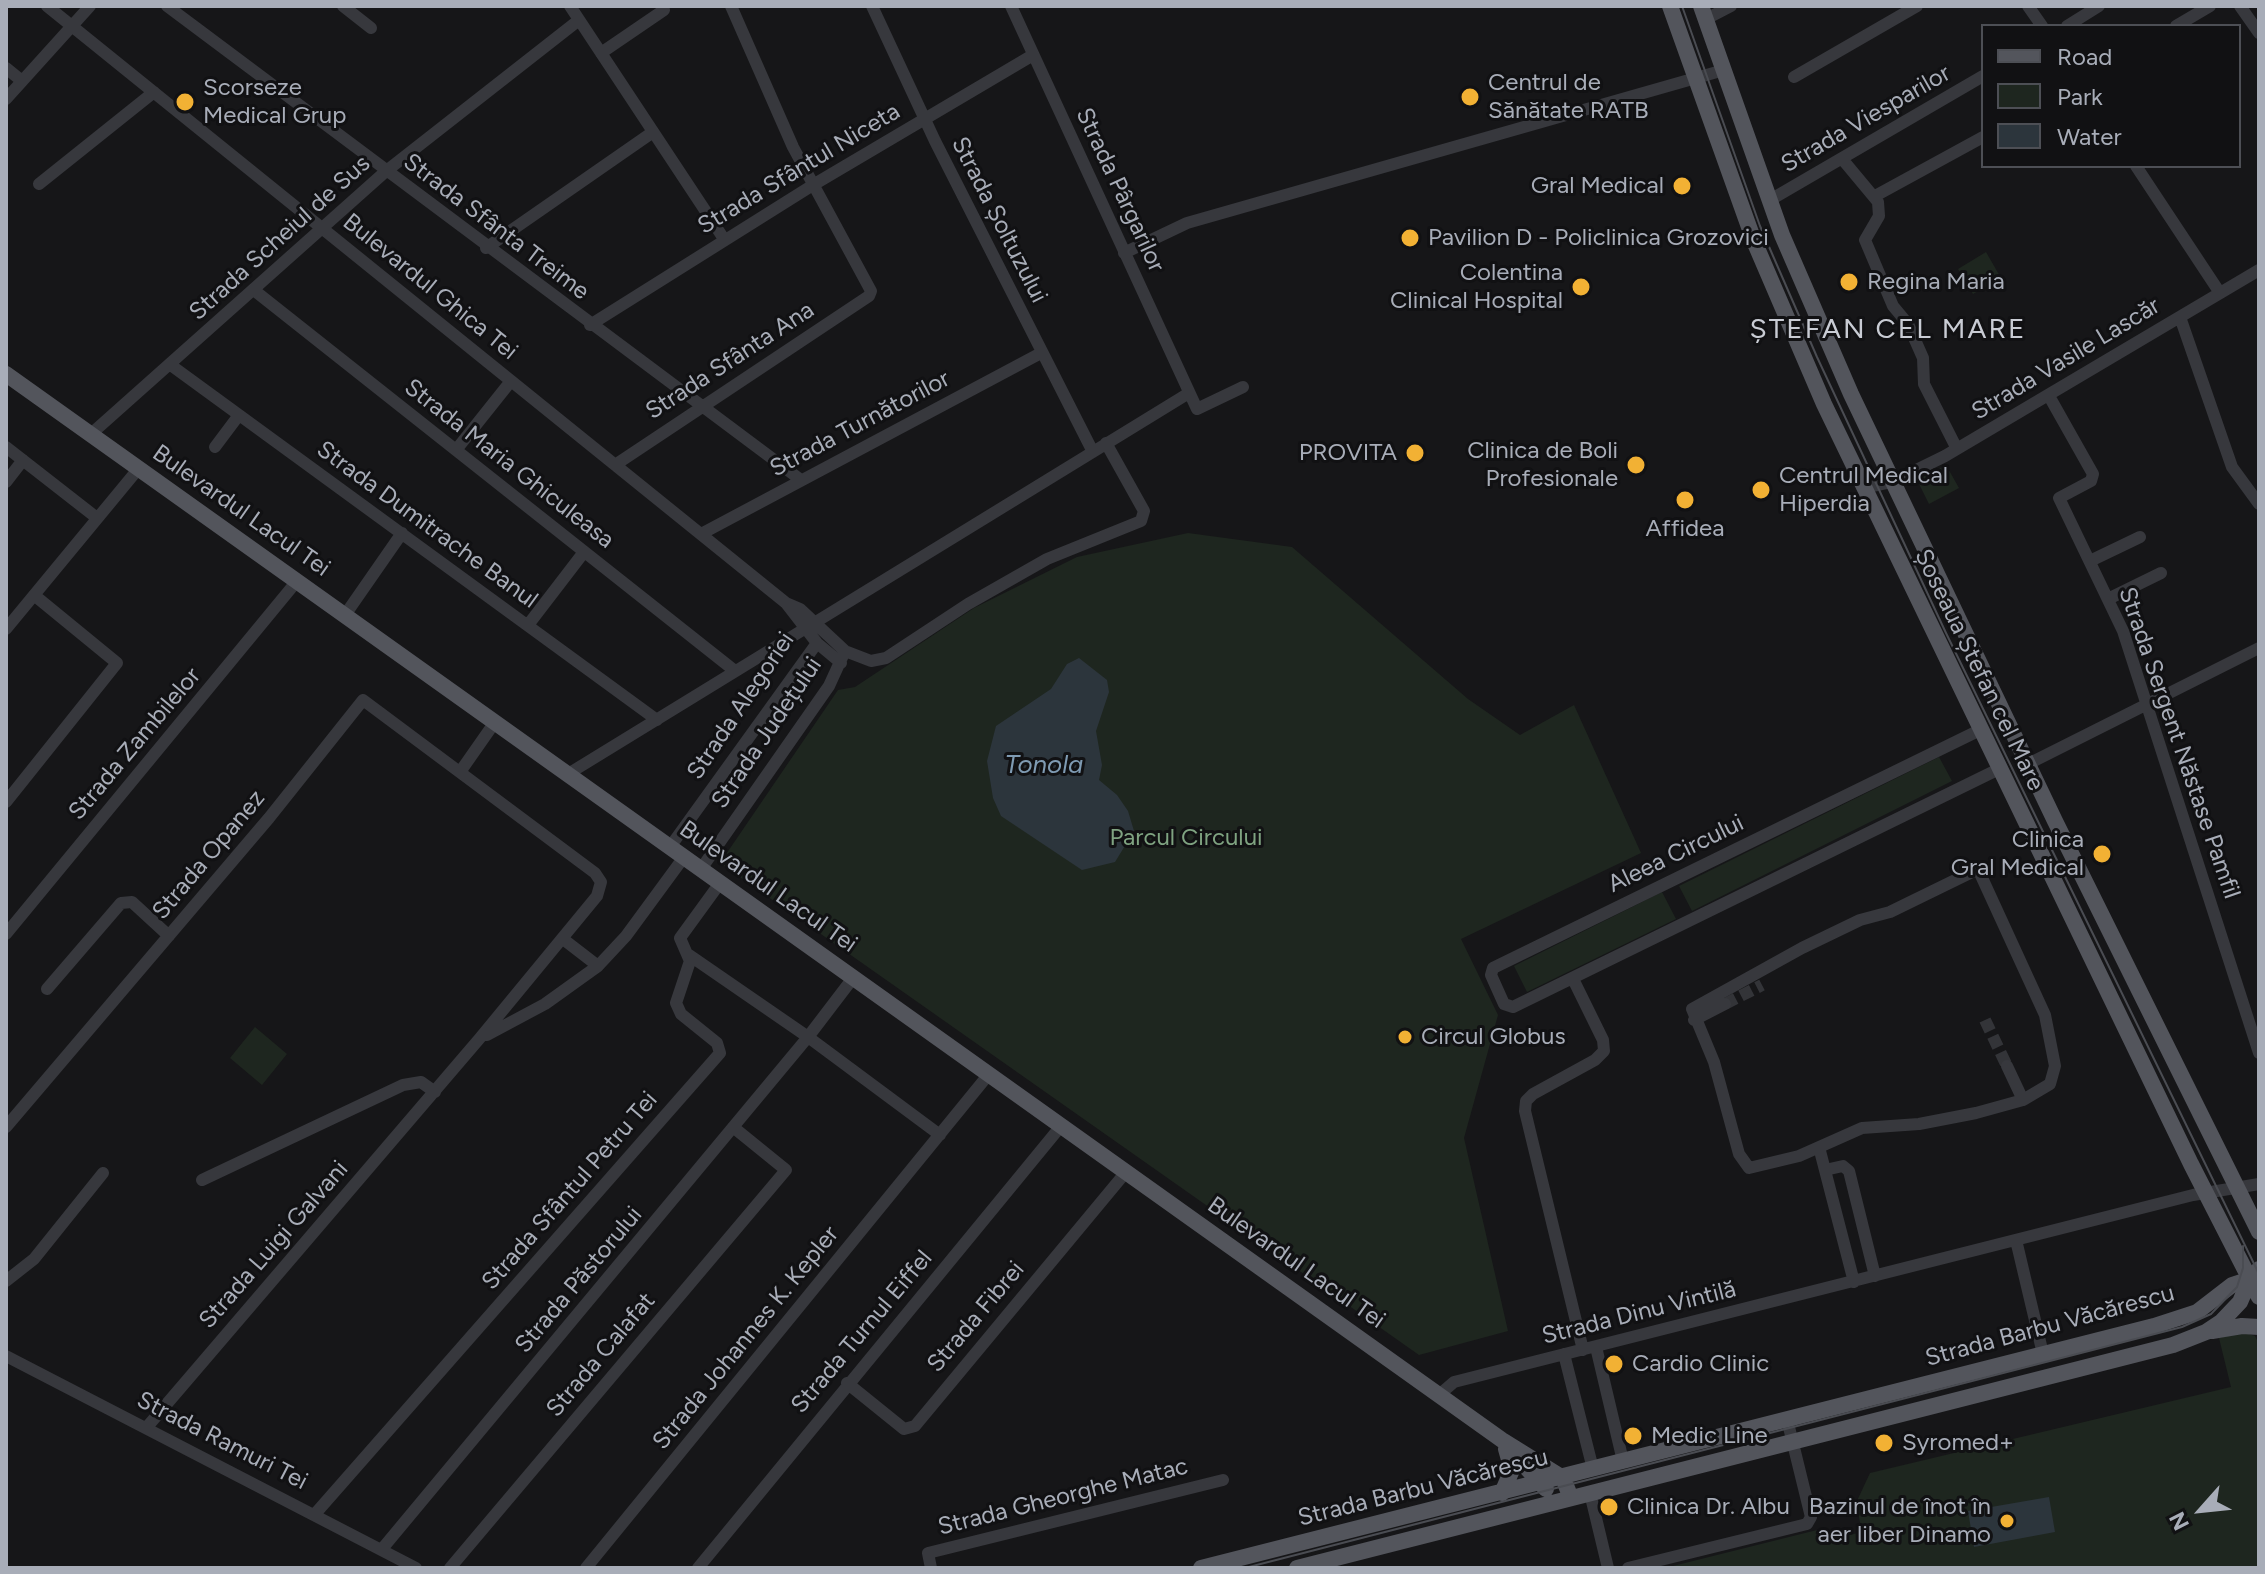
<!DOCTYPE html>
<meta charset="utf-8">
<style>
body{margin:0}
#map{position:relative;width:2265px;height:1574px;overflow:hidden;background:#161618;font-family:Figtree,sans-serif}
canvas{display:block}
.frame{position:absolute;inset:0;border:8px solid #a8adb8;pointer-events:none}
.legend{position:absolute;left:1981px;top:24px;width:260px;height:144px;box-sizing:border-box;background:#111113;border:2px solid #4d4f55;margin:0;padding:10px 14px;list-style:none;font-size:24px;color:#a8adb8}
.legend li{display:flex;align-items:center;gap:16px;height:40px}
.legend b{width:40px;border:2px solid #4d4f55}
.north{position:absolute;left:2161px;top:1470px;width:80px;height:80px;-webkit-text-stroke:6px #111113;paint-order:stroke;rotate:243deg;font-size:22px;font-weight:700;line-height:32px;text-align:center;color:#a8adb8}
.north::after{content:'';display:block;margin:auto;width:28px;height:36px;background:#a8adb8;clip-path:polygon(50% 0,100% 100%,50% 72%,0 100%)}
</style>
<div id="map">
<canvas width="2265" height="1574"></canvas>
<div class="frame"></div>
<ul class="legend">
<li><b style="height:10px;background:#53555c"></b>Road</li>
<li><b style="height:22px;background:#1e261f"></b>Park</li>
<li><b style="height:22px;background:#2c353c"></b>Water</li>
</ul>
<div class="north">N</div>
</div>
<script>
const ctx = document.querySelector('canvas').getContext('2d');
ctx.lineJoin = 'round';
function fill(path, color) {
  ctx.fillStyle = color;
  ctx.fill(path, 'evenodd');
}
function poly(rows) {
  const path = new Path2D();
  for (const r of rows) {
    path.moveTo(r[0], r[1]);
    for (let i = 2; i < r.length; i += 2) path.lineTo(r[i], r[i + 1]);
  }
  return path;
}
function stroke(path, color, width, dash) {
  ctx.strokeStyle = color;
  ctx.lineWidth = width;
  ctx.lineCap = dash ? 'butt' : 'round';
  ctx.setLineDash(dash || []);
  ctx.stroke(path);
}
function write(font, color, halo, rows, align = 'center') {
  ctx.font = font + ' Figtree,sans-serif';
  ctx.lineWidth = 6;
  ctx.setLineDash([]);
  ctx.textBaseline = 'middle';
  ctx.strokeStyle = halo;
  ctx.fillStyle = color;
  for (const [text, x, y, turn = 0] of rows) {
    ctx.save();
    ctx.translate(x, y);
    ctx.rotate((+turn || 0) * Math.PI / 180);
    ctx.textAlign = isNaN(turn) ? turn : align;
    if (halo) ctx.strokeText(text, 0, 0);
    ctx.fillText(text, 0, 0);
    ctx.restore();
  }
}
const green = poly([
 [1986,252,2001,278,1973,294,1958,269],
 [1946,465,1959,488,1929,504,1917,480],
 [1188,533,1292,547,1468,699,1520,735,1574,705,1641,853,1461,939,1498,1015,1464,1138,1508,1331,1419,1355,720,863,838,690,855,687,974,608,1077,557],
 [1939,757,1952,781,1692,911,1679,886],
 [1662,892,1676,919,1527,992,1514,966],
 [255,1027,287,1054,262,1085,230,1058],
 [2243,1332,2255,1336,2259,1344,2259,1568,1665,1568,1821,1529,1825,1541,1862,1532,1856,1503,1870,1473,2231,1387,2219,1338]
]);
const water = poly([
 [1079,658,1107,680,1109,692,1096,731,1102,765,1099,780,1117,795,1128,811,1134,831,1115,862,1082,870,1001,816,993,798,987,761,996,726,1051,689,1067,664],
 [2049,1497,2055,1532,1974,1547,1968,1511]
]);
const minorTunnel = poly([
 [1725,1004,1762,985],
 [1985,1020,2007,1066]
]);
const minor = poly([
 [47,6,786,603,800,609,845,651,871,661,886,658,968,604,1047,559,1141,521,1144,511,1106,443],
 [167,6,801,480],
 [343,6,371,28],
 [570,6,724,239],
 [872,6,935,141,1093,452],
 [1011,6,1197,409,1243,387],
 [2028,6,2042,26],
 [2240,6,2259,33],
 [1706,19,1731,6],
 [2067,26,2099,6],
 [2176,26,2210,6],
 [601,53,664,10],
 [6,68,22,81],
 [1794,77,1917,6],
 [6,99,90,6],
 [1843,160,1878,202,1879,216,1865,240,1893,306,1908,324,1923,358,1924,384,1957,449],
 [2136,166,2220,293],
 [39,184,154,92],
 [1875,196,1983,137],
 [1770,200,1983,76],
 [486,248,653,132],
 [1124,253,1187,223,1724,70],
 [255,291,735,671],
 [2180,317,2232,467,2259,504],
 [590,325,813,185,1033,55],
 [172,366,657,720],
 [2049,396,2093,474,2091,481,2059,498,2123,631,2259,1053],
 [91,434,385,172,579,20],
 [6,447,97,518],
 [215,447,239,415],
 [456,450,511,381],
 [615,465,869,296,871,291,793,147,731,6],
 [6,482,23,460],
 [1864,488,1892,482,1945,456,2259,270],
 [701,534,1041,353],
 [2090,561,2140,537],
 [2108,599,2161,573],
 [345,615,402,533],
 [528,625,584,552],
 [6,629,139,468],
 [817,643,841,663],
 [1982,729,1493,968,1491,975,1504,1004,1513,1007,2001,768],
 [2028,764,2259,648],
 [460,772,495,722],
 [568,774,1189,393],
 [6,802,117,663,34,595],
 [670,847,817,643,786,603],
 [701,869,829,686,845,651],
 [1978,869,2045,1015,2055,1066,2050,1084,2023,1100,1976,1113,1919,1124,1862,1128,1799,1156,1749,1168,1739,1154,1714,1062,1692,1009,1802,948,1860,920,1890,912,1978,869],
 [6,934,297,581],
 [563,939,598,966],
 [689,955,808,1037,940,1135],
 [1573,979,1603,1040,1604,1051,1595,1060,1533,1094,1526,1101,1525,1111,1583,1350],
 [47,989,121,903,132,902,169,936],
 [1694,1020,1725,1004],
 [487,1035,545,1004,598,966,626,936,684,857],
 [2007,1066,2023,1100],
 [6,1127,269,818,363,700,595,873,601,882,597,896,480,1038,147,1427],
 [1819,1147,1854,1282],
 [1825,1170,1843,1166,1849,1171,1875,1276],
 [202,1180,403,1085,421,1082,435,1092],
 [2016,1240,2043,1354],
 [6,1281,34,1259,103,1173],
 [1596,1347,1623,1461],
 [1564,1354,1593,1469],
 [6,1356,416,1568],
 [847,1383,904,1429,915,1426,1126,1172],
 [1439,1395,1454,1382,2193,1195,2259,1184],
 [1590,1493,1608,1568],
 [315,1514,720,1053,717,1043,681,1014,676,1003,690,961,680,938,720,883],
 [382,1549,808,1037,853,978],
 [450,1568,786,1170,733,1127],
 [586,1568,989,1074],
 [698,1568,1061,1126],
 [931,1568,928,1553,1223,1480],
 [1628,1568,1807,1524,1811,1517,1787,1419]
]);
const major = poly([
 [1670,6,1754,241,1824,404,2191,1164,2259,1297],
 [1701,6,1782,235,1851,394,2055,821,2259,1232],
 [6,374,1502,1440,1563,1478,1571,1498],
 [2212,1331,2242,1326,2259,1327],
 [1511,1451,1546,1489],
 [1502,1493,1512,1470,1506,1449],
 [1201,1568,2154,1326,2197,1312,2232,1285,2250,1279],
 [1297,1568,2173,1345,2206,1332,2221,1322,2240,1302,2250,1279,2259,1269]
]);
const tram = poly([
 [1682,6,1760,226,1817,357,1946,633,2259,1274],
 [1245,1568,2182,1327,2211,1314,2237,1287,2243,1268,2243,1246]
]);
const markers = [
 [1470,97,10,"#f2b134"],
 [185,102,10,"#f2b134"],
 [1682,186,10,"#f2b134"],
 [1410,238,10,"#f2b134"],
 [1849,282,10,"#f2b134"],
 [1581,287,10,"#f2b134"],
 [1415,453,10,"#f2b134"],
 [1636,465,10,"#f2b134"],
 [1761,490,10,"#f2b134"],
 [1685,500,10,"#f2b134"],
 [2102,854,10,"#f2b134"],
 [1405,1037,8,"#f2b134"],
 [1614,1364,10,"#f2b134"],
 [1633,1436,10,"#f2b134"],
 [1884,1443,10,"#f2b134"],
 [1609,1507,10,"#f2b134"],
 [2007,1521,8,"#f2b134"]
];
const poiNames = [
 ["Centrul de",1488,83],
 ["Sănătate RATB",1488,111],
 ["Scorseze",203,88],
 ["Medical Grup",203,116],
 ["Gral Medical",1664,186,"right"],
 ["Pavilion D - Policlinica Grozovici",1428,238],
 ["Colentina",1563,273,"right"],
 ["Clinical Hospital",1563,301,"right"],
 ["Regina Maria",1867,282],
 ["Clinica de Boli",1618,451,"right"],
 ["Profesionale",1618,479,"right"],
 ["PROVITA",1397,453,"right"],
 ["Centrul Medical",1779,476],
 ["Hiperdia",1779,504],
 ["Affidea",1685,529,"center"],
 ["Clinica",2084,840,"right"],
 ["Gral Medical",2084,868,"right"],
 ["Circul Globus",1421,1037],
 ["Cardio Clinic",1632,1364],
 ["Medic Line",1651,1436],
 ["Syromed+",1902,1443],
 ["Clinica Dr. Albu",1627,1507],
 ["Bazinul de înot în",1991,1507,"right"],
 ["aer liber Dinamo",1991,1535,"right"]
];
const streetNames = [
 ["Strada Viesparilor",1866,119,-30],
 ["Strada Sfântul Niceta",799,169,-31],
 ["Strada Pârgarilor",1120,190,65],
 ["Strada Șoltuzului",999,220,63],
 ["Strada Sfânta Treime",496,227,37],
 ["Strada Scheiul de Sus",280,238,-42],
 ["Bulevardul Ghica Tei",430,287,39],
 ["Strada Vasile Lascăr",2066,359,-31],
 ["Strada Sfânta Ana",730,361,-33],
 ["Strada Turnătorilor",860,424,-28],
 ["Strada Maria Ghiculeasa",509,464,38],
 ["Bulevardul Lacul Tei",241,511,35],
 ["Strada Dumitrache Banul",427,525,36],
 ["Șoseaua Ștefan cel Mare",1979,670,64],
 ["Strada Alegoriei",741,706,-56],
 ["Strada Județului",767,733,-56],
 ["Strada Sergent Năstase Pamfil",2179,743,71],
 ["Strada Zambilelor",135,744,-50],
 ["Aleea Circului",1676,854,-26],
 ["Strada Opanez",209,855,-50],
 ["Bulevardul Lacul Tei",768,887,35],
 ["Strada Sfântul Petru Tei",570,1191,-49],
 ["Strada Luigi Galvani",274,1245,-49],
 ["Bulevardul Lacul Tei",1296,1263,35],
 ["Strada Păstorului",579,1280,-50],
 ["Strada Dinu Vintilă",1639,1313,-14],
 ["Strada Fibrei",976,1317,-50],
 ["Strada Barbu Văcărescu",2050,1326,-15],
 ["Strada Turnul Eiffel",862,1332,-50],
 ["Strada Johannes K. Kepler",746,1338,-51],
 ["Strada Calafat",601,1355,-50],
 ["Strada Ramuri Tei",222,1441,27],
 ["Strada Barbu Văcărescu",1423,1488,-14],
 ["Strada Gheorghe Matac",1063,1497,-14]
];
const parkNames = [
 ["Parcul Circului",1186,838]
];
const waterNames = [
 ["Tonola",1044,765]
];
const quarterNames = [
 ["ȘTEFAN CEL MARE",1888,330]
];
fill(green, '#1e261f');
fill(water, '#2c353c');
stroke(minorTunnel, '#333438', 12, [12, 6]);
stroke(minor, '#37383d', 12);
stroke(major, '#53555c', 16);
stroke(tram, '#4a4c52', 2);
for (const [x, y, r, color] of markers) {
  const dot = new Path2D();
  dot.arc(x, y, r, 0, 2 * Math.PI);
  ctx.fillStyle = color;
  ctx.fill(dot);
  stroke(dot, '#111113', 3);
}
write('24px', '#a8adb8', '#111113', poiNames, 'left');
write('24px', '#a8adb8', '#111113', streetNames);
write('24px', '#7fa381', '#111113', parkNames);
write('italic 26px', '#7f9bb3', '#111113', waterNames);
ctx.letterSpacing = '2px';
write('28px', '#c9ccd4', '#111113', quarterNames);
ctx.letterSpacing = '0px';
</script>
